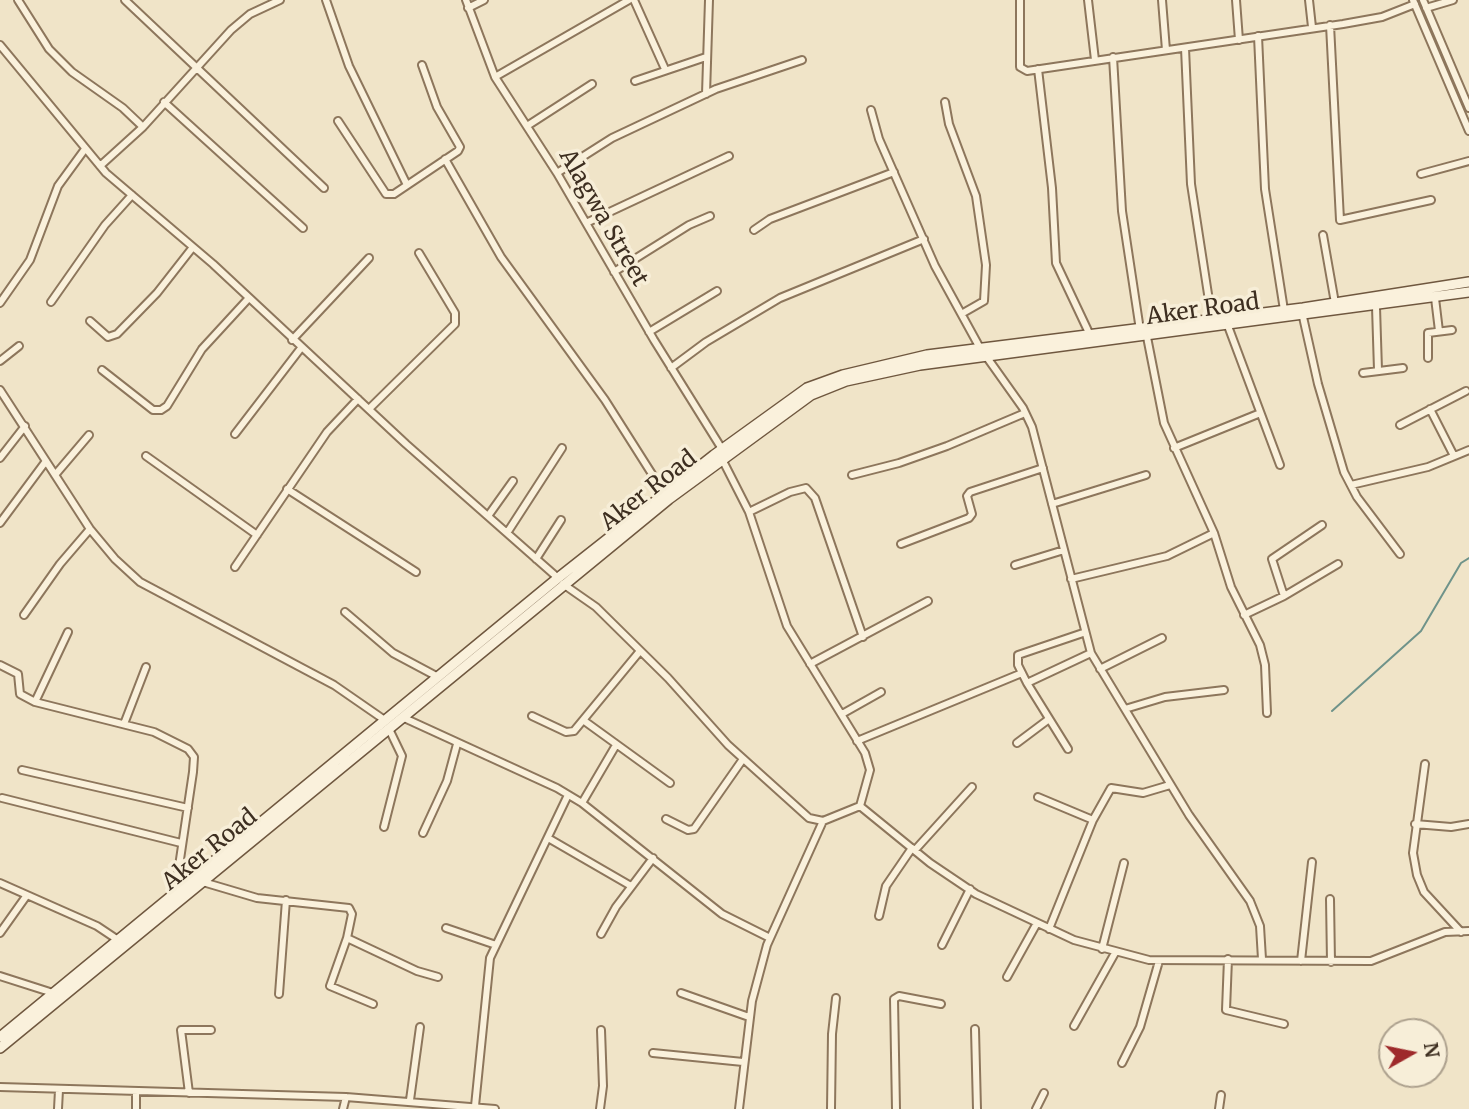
<!DOCTYPE html>
<style>
body{margin:0}
#map{position:relative;width:1469px;height:1109px;overflow:hidden;background:#f0e4c8;font-family:Merriweather,serif}
canvas{display:block}
.north{position:absolute;left:1378px;top:1018px;width:70px;height:70px;box-sizing:border-box;background:#f7eed8;border:2px solid #ada18e;border-radius:50%;rotate:81deg;font-size:19px;font-weight:700;line-height:28px;text-align:center;color:#3d2e20}
.north::after{content:'';display:block;margin:auto;width:24px;height:32px;background:#9e2a2b;clip-path:polygon(50% 0,100% 100%,50% 72%,0 100%)}
</style>
<div id="map">
<canvas width="1469" height="1109"></canvas>
<div class="north">N</div>
</div>
<script>
const ctx = document.querySelector('canvas').getContext('2d');
ctx.lineJoin = 'round';
function poly(rows) {
  const path = new Path2D();
  for (const r of rows) {
    path.moveTo(r[0], r[1]);
    for (let i = 2; i < r.length; i += 2) path.lineTo(r[i], r[i + 1]);
  }
  return path;
}
function stroke(path, color, width, dash) {
  ctx.strokeStyle = color;
  ctx.lineWidth = width;
  ctx.lineCap = dash ? 'butt' : 'round';
  ctx.setLineDash(dash || []);
  ctx.stroke(path);
}
function write(font, color, halo, rows, align = 'center') {
  ctx.font = font + ' Merriweather,serif';
  ctx.lineWidth = 7;
  ctx.setLineDash([]);
  ctx.textBaseline = 'middle';
  ctx.strokeStyle = halo;
  ctx.fillStyle = color;
  for (const [text, x, y, turn = 0] of rows) {
    ctx.save();
    ctx.translate(x, y);
    ctx.rotate((+turn || 0) * Math.PI / 180);
    ctx.textAlign = isNaN(turn) ? turn : align;
    if (halo) ctx.strokeText(text, 0, 0);
    ctx.fillText(text, 0, 0);
    ctx.restore();
  }
}
const stream = poly([
 [1332,711,1421,631,1461,563,1469,558]
]);
const street = poly([
 [18,0,49,49,72,72,123,108,143,127],
 [125,0,324,188],
 [326,0,349,66,407,185],
 [466,0,495,77,557,173,654,340,722,449],
 [634,0,665,69],
 [1020,0,1020,67,1027,71,1343,24,1382,17,1415,4],
 [1088,0,1095,60],
 [1162,0,1166,50],
 [1236,0,1239,40],
 [1309,0,1312,27],
 [1413,0,1469,131],
 [1423,0,1469,108],
 [468,8,484,0],
 [1426,8,1453,0],
 [1330,25,1340,220,1431,200],
 [1258,36,1265,189,1284,310],
 [0,45,106,173,213,264,406,444,558,578],
 [1185,48,1191,184,1212,320],
 [1113,57,1122,211,1140,330],
 [1038,69,1052,188,1056,263,1090,335],
 [495,77,629,0],
 [635,81,706,57],
 [706,94,709,0],
 [164,102,303,228],
 [945,102,949,124,976,196,986,265,984,301,963,313],
 [871,110,879,139,935,266,980,348],
 [338,121,386,194,394,194,458,151,460,147,437,107,422,65],
 [527,126,592,84],
 [445,159,501,257,605,400,664,493],
 [100,166,143,127,231,30,250,14,280,0],
 [557,173,612,138,716,89,802,60],
 [1421,174,1469,161],
 [586,223,729,156],
 [754,230,770,219,894,172],
 [1323,235,1335,303],
 [614,272,689,225,710,216],
 [1435,298,1439,331],
 [51,302,105,225,132,195],
 [0,303,30,260,58,186,85,149],
 [1376,307,1378,370],
 [1303,317,1318,384,1344,472,1357,497,1400,554],
 [90,321,108,337,117,334,157,293,193,247],
 [1228,326,1280,465],
 [649,332,717,291],
 [1147,337,1164,423,1214,533,1231,587,1260,645,1265,665,1267,713],
 [292,340,369,258],
 [986,356,1023,408,1032,427,1091,653,1189,815,1250,901,1260,926,1262,959],
 [1428,358,1428,333,1452,330],
 [0,361,19,346],
 [671,368,706,342,780,298,924,239],
 [102,370,153,410,161,410,167,406,202,349,248,299],
 [1363,373,1403,368],
 [0,390,90,529,115,559,140,582,334,685,386,721],
 [369,409,455,324,455,313,419,253],
 [1430,409,1454,456],
 [1400,425,1466,391],
 [235,434,301,348],
 [1174,448,1258,414],
 [146,456,257,535],
 [0,458,25,426],
 [55,475,89,435],
 [852,475,899,463,947,446,1025,413],
 [1351,485,1428,467,1469,450],
 [287,489,416,572],
 [1052,504,1146,475],
 [749,512,790,492,806,488,815,498,863,637],
 [488,516,513,481],
 [0,523,46,461],
 [507,533,562,448],
 [901,544,969,518,972,514,967,496,970,492,1043,468],
 [536,559,561,520],
 [1015,565,1064,550],
 [235,567,327,432,358,399],
 [1071,579,1167,556,1214,533],
 [563,584,596,607,668,678,728,745,809,818,823,821,860,806,870,770,865,753,787,626,749,512,722,459],
 [1284,596,1272,559,1322,525],
 [345,612,393,653,438,677],
 [24,615,60,564,90,529],
 [1244,615,1284,596,1338,564],
 [1083,633,1018,655,1018,665,1027,683,1091,653],
 [810,664,928,601],
 [0,665,18,674,20,694,35,702,154,732,188,749,194,757,193,772,175,893],
 [1100,669,1162,638],
 [1027,683,1068,749],
 [35,702,68,632],
 [1125,709,1165,697,1224,690],
 [842,714,881,692],
 [532,716,566,732,574,731,640,651],
 [402,717,557,788,582,803,722,914,770,938],
 [583,720,670,783],
 [124,724,146,667],
 [857,741,1022,673],
 [1017,743,1049,719],
 [1425,764,1413,853,1417,875,1424,892,1461,932],
 [22,770,188,808],
 [1038,797,1093,820],
 [2,798,181,843],
 [582,803,616,745],
 [860,806,930,863,976,894,1074,940,1149,960,1371,961,1445,932,1469,931],
 [666,819,688,830,694,829,743,759],
 [1415,824,1451,827,1469,824],
 [384,827,402,756,389,729],
 [423,833,447,781,457,744],
 [548,838,631,886],
 [915,850,972,787],
 [203,882,257,898,349,908,352,914,347,938,330,986,373,1004],
 [0,883,97,926,118,940],
 [1330,899,1331,962],
 [879,916,886,886,912,848],
 [446,928,496,945],
 [1049,929,1093,820,1111,788,1143,793,1170,785],
 [0,933,27,895],
 [601,934,616,907,653,858],
 [347,938,417,971,438,977],
 [942,945,970,889],
 [1102,949,1124,863],
 [1228,959,1226,1010,1284,1024],
 [1301,961,1312,862],
 [0,976,53,993],
 [1007,977,1037,923],
 [681,993,749,1017],
 [279,994,286,900],
 [1074,1026,1115,953],
 [975,1029,977,1109],
 [653,1053,743,1062],
 [1122,1063,1140,1027,1159,961],
 [0,1087,346,1097,495,1109],
 [189,1093,181,1030,211,1030],
 [410,1100,420,1027],
 [475,1106,490,958,568,795],
 [58,1109,59,1090],
 [136,1109,136,1091],
 [343,1109,346,1097],
 [600,1109,603,1086,601,1030],
 [739,1109,752,1001,767,945,823,821],
 [831,1109,832,1034,836,998],
 [896,1109,894,999,899,996,941,1004],
 [1036,1109,1044,1093],
 [1219,1109,1221,1095]
]);
const secondary = poly([
 [0,1037,558,578,714,455,807,388,843,375,927,355,1303,308,1469,282],
 [0,1048,669,499,811,395,846,381,920,365,1469,292]
]);
const streetNames = [
 ["Alagwa Street",603,218,60],
 ["Aker Road",1203,310,-8],
 ["Aker Road",649,491,-38],
 ["Aker Road",210,850,-39]
];
stroke(stream, '#6f938a', 2);
stroke(street, '#8d765c', 10);
stroke(secondary, '#6f573f', 12);
stroke(street, '#faf1dc', 6);
stroke(secondary, '#faf1dc', 9);
write('23px', '#3d2e20', '#f7eed8', streetNames);
</script>
